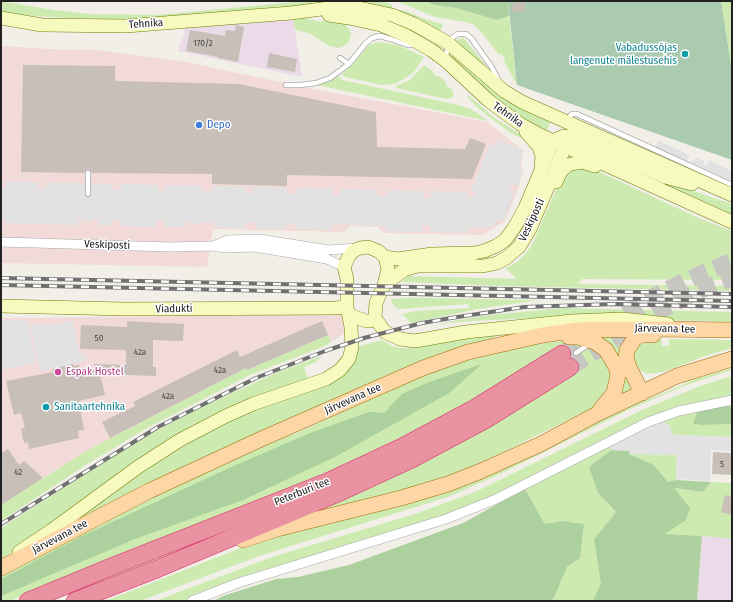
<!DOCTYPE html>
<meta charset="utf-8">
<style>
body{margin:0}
#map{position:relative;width:733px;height:602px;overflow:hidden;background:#f2efe9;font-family:"Fira Sans Condensed",sans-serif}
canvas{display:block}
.frame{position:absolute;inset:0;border:2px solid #222;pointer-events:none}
</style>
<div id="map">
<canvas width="733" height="602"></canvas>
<div class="frame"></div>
</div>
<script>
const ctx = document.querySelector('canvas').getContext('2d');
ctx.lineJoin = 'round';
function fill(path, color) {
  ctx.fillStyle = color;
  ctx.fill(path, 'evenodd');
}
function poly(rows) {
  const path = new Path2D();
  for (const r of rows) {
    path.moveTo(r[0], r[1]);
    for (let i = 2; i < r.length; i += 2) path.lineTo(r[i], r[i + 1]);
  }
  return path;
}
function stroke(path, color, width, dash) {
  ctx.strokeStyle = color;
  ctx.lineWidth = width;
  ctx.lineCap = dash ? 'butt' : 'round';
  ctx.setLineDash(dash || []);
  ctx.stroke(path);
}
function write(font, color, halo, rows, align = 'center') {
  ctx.font = font + ' "Fira Sans Condensed",sans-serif';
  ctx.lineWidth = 3;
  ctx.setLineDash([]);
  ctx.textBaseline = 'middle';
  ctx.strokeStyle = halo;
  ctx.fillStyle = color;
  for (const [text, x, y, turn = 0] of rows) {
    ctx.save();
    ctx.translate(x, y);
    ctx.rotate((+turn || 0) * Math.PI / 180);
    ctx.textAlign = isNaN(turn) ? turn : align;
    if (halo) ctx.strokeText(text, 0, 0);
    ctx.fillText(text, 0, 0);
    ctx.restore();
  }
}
const commercial = poly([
 [1,46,68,50,90,49,186,62,294,85,487,122,519,147,522,158,519,186,505,221,483,235,383,233,378,227,350,226,344,232,213,229,207,267,1,263],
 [199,313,338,313,344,318,346,328,343,334,331,342,328,335,247,370,246,369,203,390,203,391,86,451,1,505,1,318,188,316]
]);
const industrial = poly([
 [293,18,302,77,178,51,186,27],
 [702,536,732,538,732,601,697,601]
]);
const grass = poly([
 [1,1,53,10,90,14,158,15,305,1,384,1,392,5,392,9,406,11,425,19,442,24,443,26,439,32,401,13,113,19,66,18,24,15,1,11],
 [396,1,426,1,434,5,456,8,497,20,509,16,517,85,504,61,505,59,501,54,499,55,483,34,473,24,465,22,435,17],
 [721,1,732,1,732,72],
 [293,18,304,18,317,21,340,22,345,24,350,30,351,35,349,41,344,46,339,48,329,46,309,33,295,30],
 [461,38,464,38,490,71,456,41],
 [378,42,398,45,424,57,414,72,404,79,394,84,382,85,345,77,342,74,355,62,369,45],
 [451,54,551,121,546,132,500,104,452,59],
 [423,66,426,66,433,72,434,74,436,76,439,76,446,82,446,85,449,88,451,88,454,94,452,98,446,99,397,88,396,86,410,80],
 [339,76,342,80,458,105,471,109,488,121,317,85,331,80],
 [468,95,495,118,526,138,527,141,509,132,479,109,468,98],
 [570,168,591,168,701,219,732,231,732,280,582,279,578,284,732,286,732,291,501,286,402,282,406,278,409,276,517,279,505,268,517,262,527,252,533,243,562,176],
 [661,180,732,204,732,216,660,184],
 [410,298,420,298,538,300,478,309,411,323,402,314,415,311,470,308,468,304,399,309,395,307,390,299],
 [563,308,732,312,732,323,710,321,535,318,473,321,436,324,489,315],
 [495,333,496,337,433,356,372,382,84,518,81,514,147,466,227,419,331,381,357,347,382,340,392,346,400,348,412,348],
 [627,334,634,389,620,398,619,392,597,336],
 [328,335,331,342,325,346,250,375,147,428,89,463,1,521,1,505,86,451,246,368,247,370],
 [647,338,661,339,662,346,669,346,669,339,732,340,732,348,708,355,663,372,647,374,636,368,631,356,633,348],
 [561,341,572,341,586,344,568,355,570,360,591,346,599,351,612,372,611,387,596,406,501,453,442,480,318,512,316,511,486,393,403,439,312,481,9,601,1,601,1,577,75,535,253,448,297,433,424,375,457,363,481,356,530,345],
 [322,356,316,362,304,367,308,380,255,399,1,559,1,528,87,473,152,433,202,407,280,371],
 [732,368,732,370,687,385,630,409,496,476,448,497,259,556,140,601,105,601,241,548,269,538,347,516,659,395,696,379],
 [732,376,732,396,694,404,461,510,226,584,186,601,155,601,272,557,415,514,475,492,642,410,700,386],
 [732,402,732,407,717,405,701,407,693,424,702,425,732,424,732,437,674,435,671,434,670,426,667,425,662,420,672,415,694,409,717,404],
 [611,443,611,450,589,467,598,493,616,512,594,539,602,583,593,601,549,601,554,598,567,567,580,558,584,524,563,521,545,524,525,489],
 [629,454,677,455,676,480,668,482,654,465],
 [711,482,732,483,732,539,702,536,665,534,685,520,673,488,703,492],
 [285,506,286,509,52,601,40,601]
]);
const forest = poly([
 [426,1,508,1,509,16,497,20,456,8,434,5],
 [482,364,449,393,337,456,243,500,135,539,1,596,1,579,82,536,229,468,310,433,369,412,384,413,402,394,429,382],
 [717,405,732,407,732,424,702,425,693,424,698,410],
 [611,450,629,451,629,454,654,465,668,482,676,480,711,482,703,492,674,488,690,508,686,520,665,534,702,536,697,601,593,601,601,583,594,539,616,512,598,493,589,467],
 [525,489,545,524,563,521,584,524,580,558,567,567,554,598,549,601,213,601,223,596,276,579,298,577,349,565,463,523]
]);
const cemetery = poly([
 [508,1,721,1,732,72,732,160,517,85]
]);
const parking = poly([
 [499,140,524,150,519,168,524,170,518,186,512,183,509,188,515,191,503,221,498,219,493,225,489,227,468,228,466,233,430,232,430,226,423,226,422,227,422,232,386,231,385,226,334,224,332,226,332,230,295,229,295,224,288,223,286,225,286,229,256,229,256,223,245,223,245,229,214,227,213,222,204,222,201,224,193,224,190,221,186,221,185,227,165,227,164,220,158,220,157,221,157,227,121,226,121,221,119,220,112,220,111,226,98,225,98,220,97,219,93,220,91,222,83,222,81,219,79,219,78,225,4,223,4,218,1,217,1,188,5,188,5,182,38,182,38,188,39,189,46,189,46,182,112,184,112,189,114,190,121,190,121,184,158,185,158,190,159,192,165,191,166,185,202,186,203,192,211,192,212,186,245,187,246,193,252,194,253,187,286,188,288,194,296,194,297,188,333,189,333,195,334,196,340,195,340,189,377,190,378,196,386,196,387,190,423,191,424,198,430,198,431,191,467,192,467,197,469,198,474,197,476,193,471,190,490,144,496,146],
 [659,141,689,155,687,161,688,162,692,161,697,158,704,161,705,167,709,160,732,171,732,185,654,150],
 [1,320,27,320,36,363,1,370],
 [71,321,73,321,80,354,85,354,86,361,40,371,30,326,44,323,45,326],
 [662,420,667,425,670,426,671,434,674,435,732,437,732,451,711,450,710,481,676,479,677,455,629,454,629,451,611,450,611,443]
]);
const building = poly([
 [525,2,526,11,515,12,512,10,513,3],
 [236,25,244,27,238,62,218,58,218,57,186,51,190,30,225,36,226,30,235,31],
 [269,53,297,59,295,72,267,67],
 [23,65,115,66,115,81,239,84,376,112,377,147,465,149,470,138,486,144,472,179,287,175,287,186,212,184,212,174,92,173,88,169,86,170,84,173,21,172],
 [127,321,184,324,183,341,153,340,153,367,156,367,156,376,100,374,105,395,79,401,84,430,78,431,79,438,29,449,28,442,24,443,21,429,25,428,21,413,14,415,6,381,53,372,52,369,73,364,74,366,79,365,81,373,94,370,94,364,126,365,126,350,80,349,81,325,127,327],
 [322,321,328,335,247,370,246,368,110,438,102,422,135,406,133,402,237,350,240,357],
 [8,449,19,465,24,461,43,478,1,505,1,453],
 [713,452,732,453,732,475,712,474],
 [725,495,732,497,732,515,721,512]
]);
const highwayTunnel = poly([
 [562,354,643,302,687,280,732,261],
 [570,367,659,311,696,292,732,278]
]);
const lane = poly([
 [446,57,448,43,453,37,458,34,466,34,471,38,491,66,498,79],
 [340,58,349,64],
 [286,85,301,85,316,83,330,78,349,64,366,43,372,38,380,36,391,39,408,45,416,45],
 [566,120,572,114,577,114,732,185],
 [88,194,88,173],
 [576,353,589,344]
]);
const street = poly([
 [1,242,170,247,212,246,227,248,254,247,327,259,344,267],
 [213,246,228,240,259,239,329,250,358,248],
 [192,601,238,583,446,519,494,500,648,422,679,411,732,400]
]);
const secondary = poly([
 [329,15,349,18,381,25,405,35,431,50,446,61,489,101,520,124,540,135,732,222],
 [1,18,42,25,126,26,291,13,329,8,359,8,392,15,414,24,448,43,504,91,522,102,540,110,732,195],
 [526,132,539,147,542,156,541,167],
 [556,182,561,171,568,165,576,163,582,162,595,166],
 [385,257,398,259,432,254,474,253,484,251,496,246,505,240,514,228,525,208,552,144,557,139,564,136,575,137,665,177,692,184],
 [384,285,404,270,417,266,483,266,497,263,506,258,519,247,530,229,568,140],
 [1,306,124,309,335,308,347,307],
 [349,315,366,321,370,321,375,318],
 [19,552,52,530,138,467,180,440,226,416,253,404,326,379,340,370,349,359,352,347,351,327,347,307,347,279,344,267,348,258,353,251,360,248,368,247,378,251,385,257,388,269,384,285,376,303,375,318,385,332,400,339,415,341,466,332,572,321,622,319,668,324]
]);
const primary = poly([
 [569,337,578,337,595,342,606,350,616,367,618,375,614,393,600,410],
 [642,393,629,367,626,358,627,350,635,338,642,335,653,335],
 [243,540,277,529,401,498,448,484,481,471,541,444,597,414,677,376,732,359],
 [1,568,149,491,259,440,423,368,468,352,543,335,578,330,656,329,732,330]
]);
const highway = poly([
 [28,601,113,566,327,482,402,447,475,408,562,354],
 [75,601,157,569,336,494,412,459,485,420,570,367]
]);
const rail = poly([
 [1,278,732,294],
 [1,285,732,301],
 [1,524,158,427,256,378,325,351,364,338,422,323,451,318,524,307,615,304,732,307]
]);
const markers = [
 [685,54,4,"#0f9aa8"],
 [199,125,4,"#3f7fe0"],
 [58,372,4,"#d1479c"],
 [46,407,4,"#0f9aa8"]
];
const numberNames = [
 ["170/2",203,43],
 ["50",99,338],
 ["42a",140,352],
 ["42a",220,370],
 ["42a",168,396],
 ["5",722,464],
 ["42",18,472]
];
const streetNames = [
 ["Tehnika",146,24,-4],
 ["Tehnika",508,115,35],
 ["Veskiposti",532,220,-65],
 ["Veskiposti",107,245,2],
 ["Viadukti",174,309,-1],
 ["Järvevana tee",665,329,1],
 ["Järvevana tee",353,399,-24],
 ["Peterburi tee",302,492,-22],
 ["Järvevana tee",60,537,-28]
];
const cultureNames = [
 ["Vabadussõjas",677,48],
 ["langenute mälestusehis",677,61],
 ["Sanitaartehnika",54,407,"left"]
];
const shopNames = [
 ["Depo",207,125]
];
const hotelNames = [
 ["Espak Hostel",66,372]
];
fill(commercial, '#f2dad9');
fill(industrial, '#ebdbe8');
fill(grass, '#cdebb0');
fill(forest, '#add19e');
fill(cemetery, '#aacbaf');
fill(parking, '#e2e2e2');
fill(building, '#c7bfb8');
stroke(highwayTunnel, '#c8c6c1', 17, [17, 8]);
stroke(lane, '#a9a9a9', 6);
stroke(street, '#a9a9a9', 10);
stroke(secondary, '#707d05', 14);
stroke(primary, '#a06b00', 16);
stroke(highway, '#dc2a67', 18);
stroke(lane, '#fff', 4.5);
stroke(street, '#fff', 9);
stroke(secondary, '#f7fabf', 13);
stroke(primary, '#fcd6a4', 15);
stroke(highway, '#e892a2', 17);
stroke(rail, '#707070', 4);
stroke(rail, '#fff', 2.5, [8]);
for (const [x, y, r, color] of markers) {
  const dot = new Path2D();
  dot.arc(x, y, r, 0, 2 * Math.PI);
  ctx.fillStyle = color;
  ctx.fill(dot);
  stroke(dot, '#fff', 1.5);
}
write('9px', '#4b4948', null, numberNames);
write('11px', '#222', '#fff', streetNames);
write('11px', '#0d838f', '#fff', cultureNames, 'right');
write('11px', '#366cbe', '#fff', shopNames, 'left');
write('11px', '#b23c85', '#fff', hotelNames, 'left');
</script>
